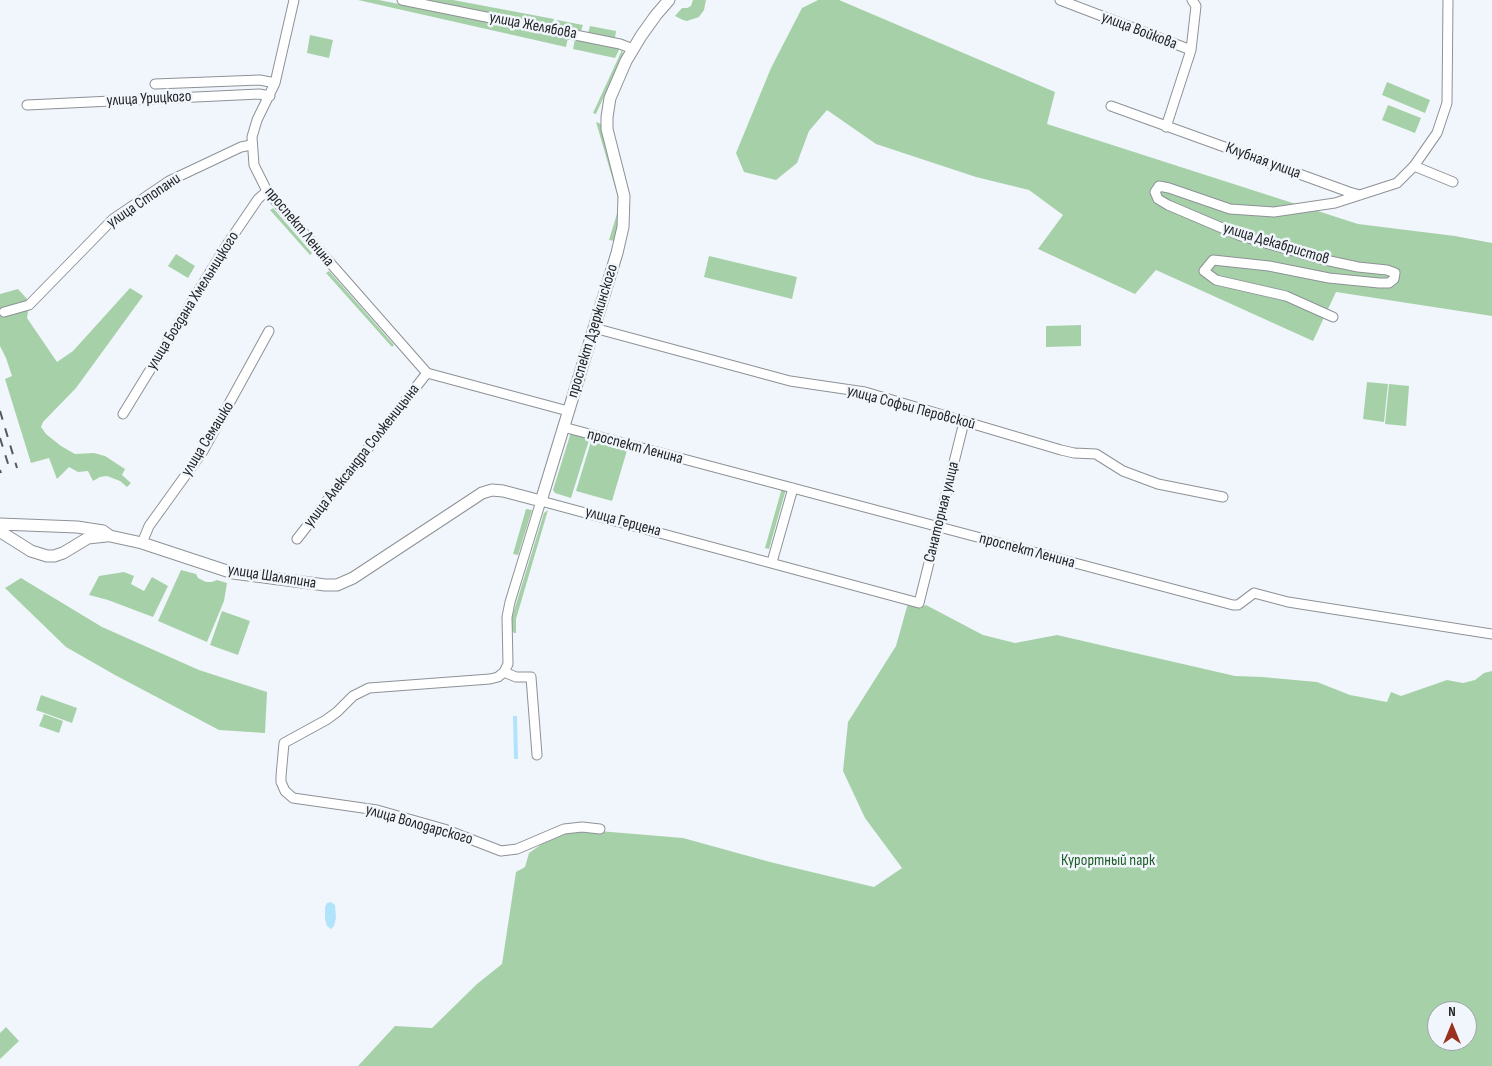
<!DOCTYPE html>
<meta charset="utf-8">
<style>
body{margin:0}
#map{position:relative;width:1492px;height:1066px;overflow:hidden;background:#f1f6fc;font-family:"Sofia Sans Condensed",sans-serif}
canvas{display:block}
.north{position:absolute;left:1427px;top:1001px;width:50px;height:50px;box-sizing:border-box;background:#f1f6fc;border:1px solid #9fa2a7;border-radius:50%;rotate:0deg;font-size:14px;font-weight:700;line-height:20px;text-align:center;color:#232527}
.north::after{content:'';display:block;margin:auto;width:18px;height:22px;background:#9b311f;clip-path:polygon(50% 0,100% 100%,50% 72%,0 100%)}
</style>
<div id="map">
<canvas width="1492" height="1066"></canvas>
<div class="north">N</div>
</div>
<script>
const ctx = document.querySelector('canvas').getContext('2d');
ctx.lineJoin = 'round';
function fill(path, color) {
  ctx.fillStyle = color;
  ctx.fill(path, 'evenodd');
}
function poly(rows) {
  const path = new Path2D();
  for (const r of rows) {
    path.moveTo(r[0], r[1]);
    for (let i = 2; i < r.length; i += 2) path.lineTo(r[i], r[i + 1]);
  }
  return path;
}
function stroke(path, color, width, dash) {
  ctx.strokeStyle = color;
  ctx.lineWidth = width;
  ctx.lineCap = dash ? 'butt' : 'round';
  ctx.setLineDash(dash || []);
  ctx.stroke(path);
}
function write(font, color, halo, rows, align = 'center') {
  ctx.font = font + ' "Sofia Sans Condensed",sans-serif';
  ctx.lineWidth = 5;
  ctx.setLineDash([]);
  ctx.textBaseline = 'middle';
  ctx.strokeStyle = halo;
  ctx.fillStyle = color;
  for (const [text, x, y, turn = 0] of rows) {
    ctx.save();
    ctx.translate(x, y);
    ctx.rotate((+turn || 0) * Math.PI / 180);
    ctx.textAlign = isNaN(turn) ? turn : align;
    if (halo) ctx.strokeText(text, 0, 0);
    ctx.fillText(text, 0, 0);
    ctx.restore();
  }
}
const green = poly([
 [358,0,379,0,568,38,566,47],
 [426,0,453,0,554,19,552,25],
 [693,0,706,0,704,10,699,17,687,21,683,20,675,16,682,8,687,8,691,6],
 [818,0,839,0,1055,92,1047,124,1358,224,1455,236,1492,243,1492,316,1336,292,1313,341,1156,270,1135,294,1038,249,1063,215,1029,190,976,177,876,144,827,110,809,131,797,163,776,180,744,172,736,153,771,68,802,8],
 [557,20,583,25,581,31,556,26],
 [590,26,616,31,615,38,588,33],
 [310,35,333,40,329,58,307,53],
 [575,39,620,48,615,58,573,49],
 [622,50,623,53,622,57,596,114,593,113],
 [1387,82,1430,100,1425,113,1382,95],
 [1388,105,1421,118,1415,133,1382,120],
 [596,122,601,124,621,207,615,241,609,240,619,207,617,194],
 [273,208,312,253,310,255,270,210],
 [176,254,195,266,188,278,168,266],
 [709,256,797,277,792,299,704,277],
 [329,271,394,345,392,347,326,273],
 [130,288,143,296,76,388,43,422,41,427,46,434,61,446,75,454,94,453,105,456,125,469,122,475,131,483,127,487,120,481,107,476,100,477,93,481,88,471,78,472,69,467,57,479,49,458,31,463,5,379,12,376,6,358,0,346,0,294,18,289,27,299,29,305,27,318,57,362,73,351],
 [1081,325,1081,346,1046,347,1046,326],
 [1367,382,1388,384,1384,422,1363,419],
 [1389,384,1409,386,1406,426,1385,424],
 [571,432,590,437,571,498,555,493,553,490],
 [592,438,628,447,612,501,576,491],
 [782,488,786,489,769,549,765,548],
 [526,509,532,510,518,555,513,554],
 [548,510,516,619,516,633,514,633,512,630,512,617,544,513],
 [181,570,196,574,198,578,206,582,212,582,217,580,227,583,224,601,207,642,158,621],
 [124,572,134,576,131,584,144,591,152,577,168,586,153,617,108,600,89,595,99,576],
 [21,578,102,627,199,670,267,692,265,733,219,730,115,675,66,647,5,588],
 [908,603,921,607,926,605,983,635,1015,643,1057,635,1235,676,1262,677,1317,682,1350,695,1387,702,1391,692,1401,696,1447,680,1463,683,1475,680,1484,673,1492,671,1492,1066,358,1066,395,1026,432,1028,477,984,502,964,516,872,525,867,529,853,549,839,575,831,599,831,683,838,770,862,874,887,902,868,865,818,843,771,848,722,896,646],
 [1437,1011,1467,1011,1467,1041,1437,1041],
 [222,611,250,621,238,655,210,645],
 [41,695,77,708,72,723,36,710],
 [44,714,63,721,59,733,39,726],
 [6,1027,19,1041,0,1059,0,1033]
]);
const water = poly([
 [513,716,517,716,518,759,514,759],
 [331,902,335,905,336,918,334,926,331,929,327,926,325,919,325,907,327,903]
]);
const minor = poly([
 [294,0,275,83,257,120,252,137,254,165,267,191,427,373,568,411],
 [402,0,620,44,633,49],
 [1060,0,1191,50],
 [155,84,260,80,275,83],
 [27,105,259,94,270,96],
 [1111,106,1349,192,1360,195],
 [1166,127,1191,50,1196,6,1192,0],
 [1414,166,1453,182],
 [4,312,29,305,113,219,169,181,241,147,251,145],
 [1333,317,1286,296,1216,280,1204,271,1213,260,1269,266,1329,278,1379,283,1389,283,1394,279,1395,273,1387,270,1358,267,1325,260,1241,236,1168,205,1158,199,1155,192,1159,186,1169,188,1230,209,1274,212,1335,203,1397,183,1414,166,1437,133,1447,103,1448,0],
 [594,328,790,381,865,392,1061,450,1074,453,1096,454,1123,471,1158,484,1223,497],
 [123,414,226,246,258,199,267,191],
 [563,427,1233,605,1238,605,1254,593,1288,602,1492,634],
 [297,539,427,373],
 [142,543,149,526,203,451,269,331],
 [772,562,793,488],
 [504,672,516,677,531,677,537,755],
 [600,829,582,827,564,829,517,849,501,851,444,829,377,810,293,798,285,791,281,782,281,776,284,743,326,720,337,712,353,696,369,688,490,679,498,677,504,672,508,664,507,617,510,602,541,501,919,603,964,422]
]);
const major = poly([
 [0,524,77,527,103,531,110,536,142,543,233,573,325,585,337,585,353,578,482,493,492,490,503,491,541,501,617,253,623,227,624,196,607,129,607,117,610,98,626,61,641,36,656,15,669,0],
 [0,530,4,534,31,551,47,556,54,556,63,553,88,538,106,536]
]);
const rail = poly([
 [0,411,17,468],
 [0,438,10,470],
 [0,470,1,473]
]);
const streetNames = [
 ["улица Желябова",533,26,11],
 ["улица Войкова",1139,31,21],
 ["улица Урицкого",149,99,-3],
 ["Клубная улица",1263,161,20],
 ["улица Стопани",144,201,-34],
 ["проспект Ленина",299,227,50],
 ["улица Декабристов",1276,244,17],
 ["улица Богдана Хмельницкого",193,301,-58],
 ["проспект Дзержинского",593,331,-73],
 ["улица Софьи Перовской",911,408,15],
 ["улица Семашко",208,439,-58],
 ["проспект Ленина",635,447,15],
 ["улица Александра Солженицына",362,456,-52],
 ["Санаторная улица",942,512,-76],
 ["улица Герцена",623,522,15],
 ["проспект Ленина",1027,551,15],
 ["улица Шаляпина",272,577,9],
 ["улица Володарского",419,825,16]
];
const parkNames = [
 ["Курортный парк",1108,861]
];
fill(green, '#a6d1a8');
fill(water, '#b1e3fb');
stroke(minor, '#8d9297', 11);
stroke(major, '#8d9297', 13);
stroke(minor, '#fff', 9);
stroke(major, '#fff', 11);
stroke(rail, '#56595c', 2, [9, 9]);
write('16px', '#232527', '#f1f6fc', streetNames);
write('16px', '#205e29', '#f1f6fc', parkNames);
</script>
